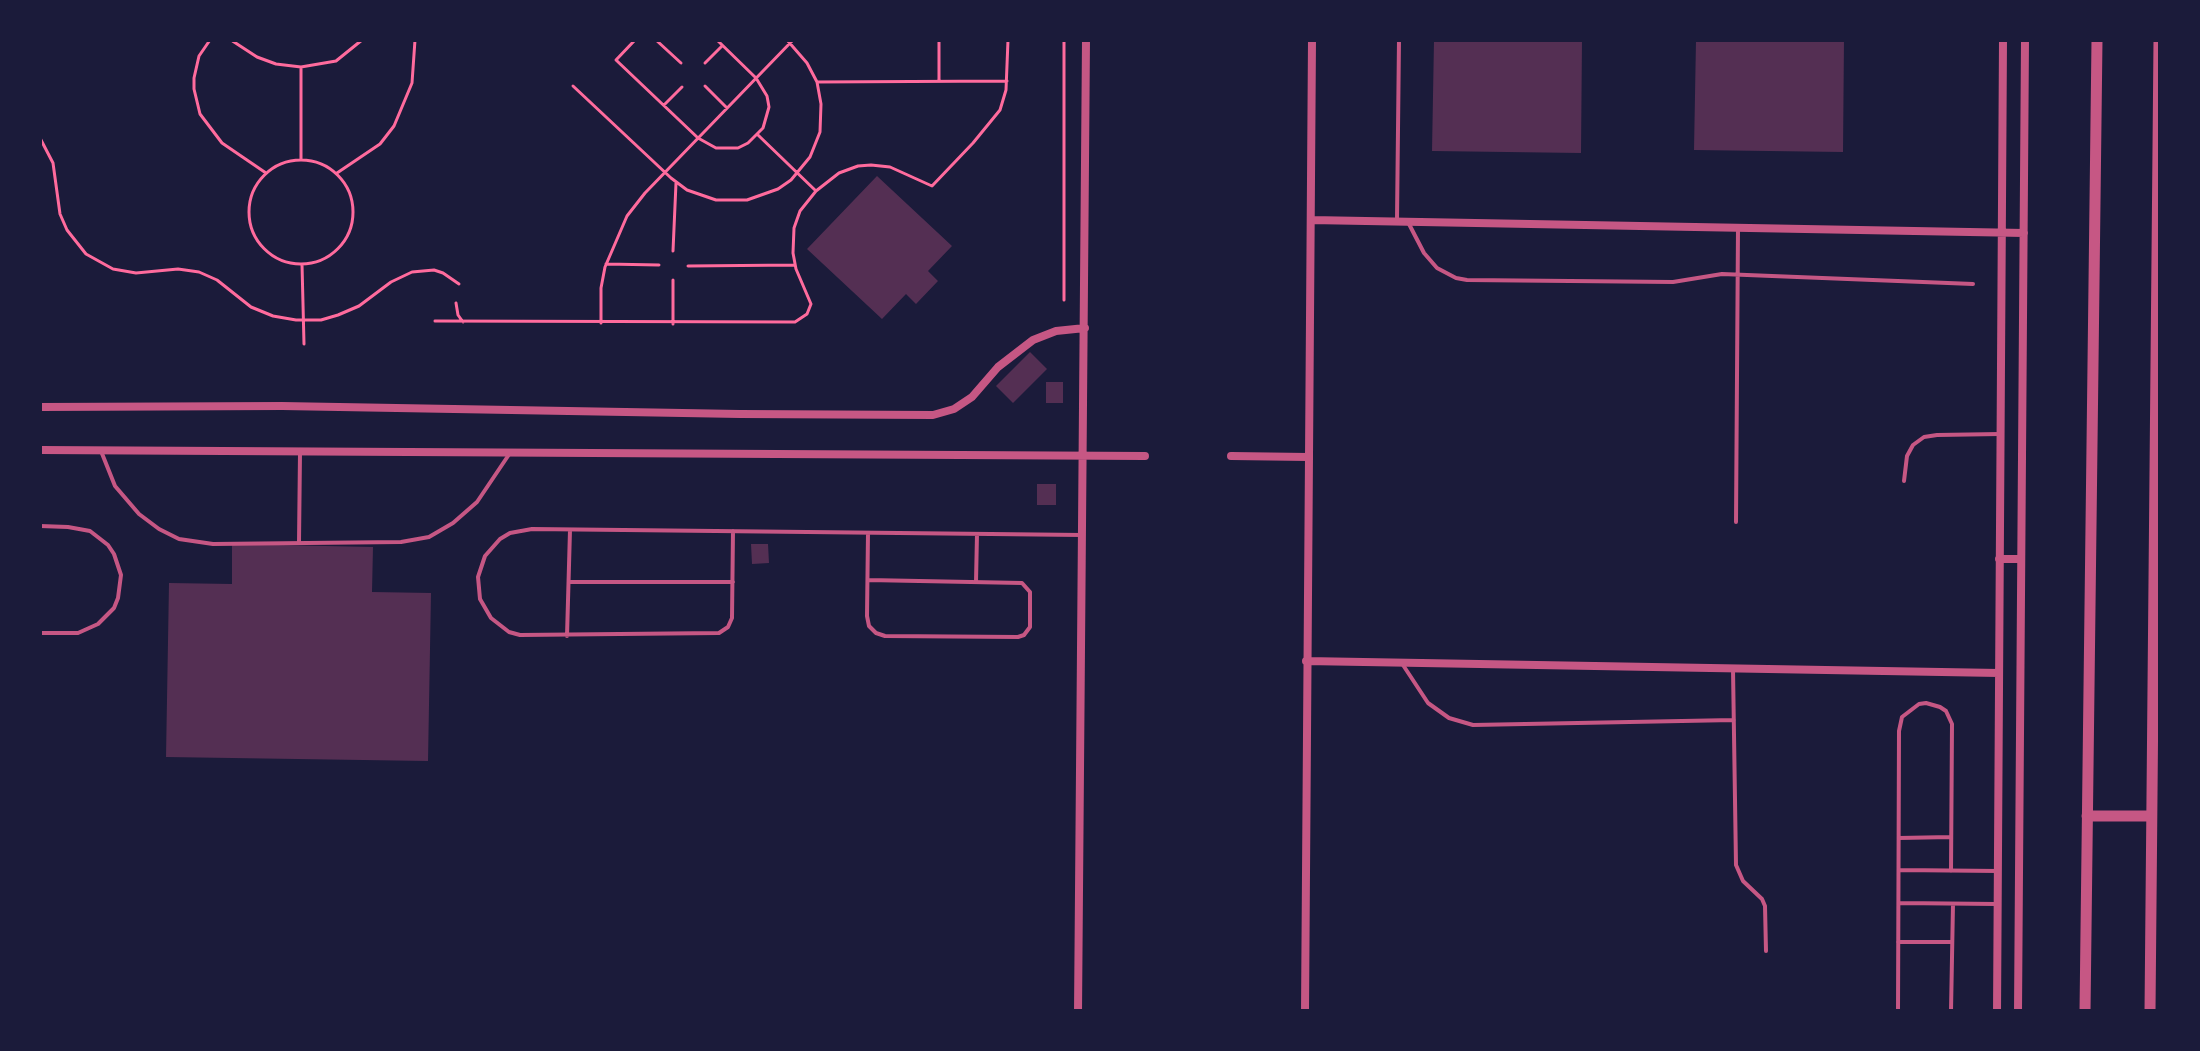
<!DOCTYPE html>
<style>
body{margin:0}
#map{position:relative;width:2200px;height:1051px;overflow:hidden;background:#1b1b3a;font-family:Signika,sans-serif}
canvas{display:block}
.frame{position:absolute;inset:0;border:42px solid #1b1b3a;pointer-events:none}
</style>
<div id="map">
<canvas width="2200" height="1051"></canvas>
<div class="frame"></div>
</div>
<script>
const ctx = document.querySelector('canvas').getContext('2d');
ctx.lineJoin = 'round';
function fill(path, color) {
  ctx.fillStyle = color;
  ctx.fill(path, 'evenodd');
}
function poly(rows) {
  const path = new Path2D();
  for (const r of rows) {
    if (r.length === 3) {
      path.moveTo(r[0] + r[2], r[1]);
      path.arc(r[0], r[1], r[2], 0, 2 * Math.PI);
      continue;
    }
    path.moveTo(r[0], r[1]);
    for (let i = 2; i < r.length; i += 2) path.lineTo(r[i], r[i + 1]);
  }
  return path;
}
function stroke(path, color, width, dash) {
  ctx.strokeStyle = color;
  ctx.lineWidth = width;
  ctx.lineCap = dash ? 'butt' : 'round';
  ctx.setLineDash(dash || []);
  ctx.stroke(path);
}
const building = poly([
 [1434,40,1582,40,1581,153,1432,151],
 [1696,40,1844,40,1843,152,1694,150],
 [877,176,952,246,928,271,938,281,916,304,906,294,882,319,807,249],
 [1030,352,1047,369,1013,403,996,386],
 [1046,382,1063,382,1063,403,1046,403],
 [1037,484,1056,484,1056,505,1037,505],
 [232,544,373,547,372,592,431,593,428,761,166,757,169,583,232,584],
 [751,544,768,544,769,563,752,564]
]);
const path = poly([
 [210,40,199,56,194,78,194,89,200,114,222,143,266,173],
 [231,40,257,57,276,64,301,67,336,61,362,40],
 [635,40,616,60,698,138,716,148,738,148,748,143,763,128,769,107,767,96,756,78,717,40],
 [656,40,681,63],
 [939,40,939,80],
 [1064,40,1064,300],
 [705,63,722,46],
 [301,67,301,159],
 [817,82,1007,81],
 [573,86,671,178,687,190,716,200,747,200,778,189,791,180,810,157,820,132,821,104,817,82,807,63,787,40],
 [705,86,727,108],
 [664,105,682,87],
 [758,135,816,191],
 [40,138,53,163,60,214,67,230,86,254,113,269,136,273,178,269,199,272,217,280,251,307,273,316,296,320,321,320,338,315,359,306,391,282,412,272,434,270,443,273,459,284],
 [301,212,52],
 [337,173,380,144,394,126,412,83,415,40],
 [673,251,676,183],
 [302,264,304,344],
 [606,264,659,265],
 [688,266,795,265],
 [456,303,458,315,463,322],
 [435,321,795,322,807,314,811,304,796,269,793,253,794,228,800,211,816,191,839,173,858,166,871,165,890,167,932,186,973,143,1000,110,1006,90,1008,40],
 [601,323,601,288,605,267,627,216,645,193,793,40],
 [673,324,673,280]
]);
const service = poly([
 [1397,219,1399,40],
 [1409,224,1424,253,1437,268,1456,278,1467,280,1673,282,1722,274,1973,284],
 [101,451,115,486,139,514,159,529,179,539,213,544,401,542,429,537,453,523,477,502,510,453],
 [1904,481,1907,456,1913,445,1924,437,1937,435,2000,434],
 [1736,522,1738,228],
 [40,526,68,527,90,531,108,545,114,554,121,575,118,598,114,608,98,624,78,633,40,633],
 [733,531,732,618,728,627,719,633,520,635,509,632,491,618,480,599,478,577,485,556,500,539,510,533,532,529,1082,535],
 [299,542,300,453],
 [868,580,1022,583,1030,592,1030,627,1024,635,1018,637,885,636,876,633,869,626,867,616,868,533],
 [569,582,733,582],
 [976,582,977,534],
 [567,636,570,530],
 [1403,665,1428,703,1449,718,1473,725,1734,720],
 [1733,669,1736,865,1743,881,1762,899,1765,906,1766,951],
 [1899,838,1951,837],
 [1899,870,1998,871],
 [1899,903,1996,904],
 [1898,942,1952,942],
 [1898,1011,1899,731,1902,717,1919,704,1926,703,1940,707,1946,711,1952,724,1951,871],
 [1951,1011,1953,904]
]);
const minor = poly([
 [1311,220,2024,233],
 [40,407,282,406,740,414,933,415,954,409,972,397,998,367,1033,340,1056,331,1085,328],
 [40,450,1145,456],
 [1231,456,1308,457],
 [1999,559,2021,559],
 [1306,661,1999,673],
 [1078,1011,1086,40],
 [1305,1011,1312,40],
 [1997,1011,2003,40],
 [2018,1011,2025,40]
]);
const tertiary = poly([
 [2087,816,2151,816],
 [2085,1011,2097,40],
 [2150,1011,2159,40]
]);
fill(building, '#542f53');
stroke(path, '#ff6b9d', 3);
stroke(service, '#c65784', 4);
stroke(minor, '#c65784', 8);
stroke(tertiary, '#c65784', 11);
</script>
